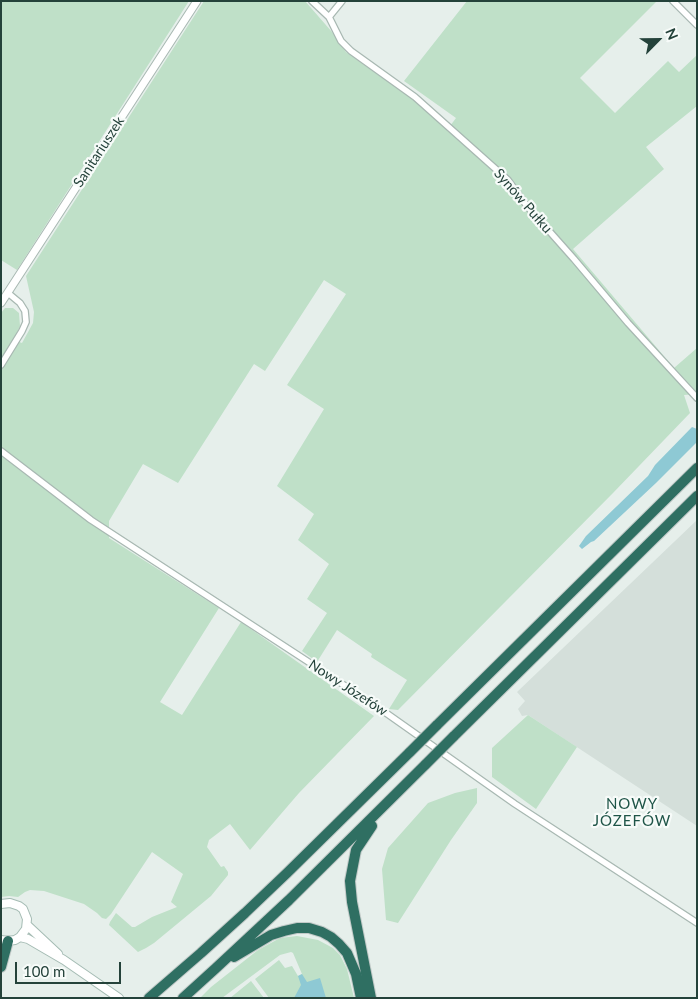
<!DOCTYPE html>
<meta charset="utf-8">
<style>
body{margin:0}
#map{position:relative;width:698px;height:999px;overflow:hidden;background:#e6efeb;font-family:Lato,sans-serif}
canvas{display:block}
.frame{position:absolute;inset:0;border:2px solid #24423a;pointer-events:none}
.north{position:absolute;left:633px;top:15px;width:50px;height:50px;-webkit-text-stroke:4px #f7fbf9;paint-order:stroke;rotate:67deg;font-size:14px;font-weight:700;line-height:20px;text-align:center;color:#24423a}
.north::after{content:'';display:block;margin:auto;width:18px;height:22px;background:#24423a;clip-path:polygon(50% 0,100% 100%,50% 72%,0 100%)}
.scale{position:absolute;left:15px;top:962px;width:106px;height:22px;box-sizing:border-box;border:2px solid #24423a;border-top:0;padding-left:6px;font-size:15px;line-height:18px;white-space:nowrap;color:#24423a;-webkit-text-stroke:4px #f7fbf9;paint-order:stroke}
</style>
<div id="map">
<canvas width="698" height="999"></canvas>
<div class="frame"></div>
<div class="north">N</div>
<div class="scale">100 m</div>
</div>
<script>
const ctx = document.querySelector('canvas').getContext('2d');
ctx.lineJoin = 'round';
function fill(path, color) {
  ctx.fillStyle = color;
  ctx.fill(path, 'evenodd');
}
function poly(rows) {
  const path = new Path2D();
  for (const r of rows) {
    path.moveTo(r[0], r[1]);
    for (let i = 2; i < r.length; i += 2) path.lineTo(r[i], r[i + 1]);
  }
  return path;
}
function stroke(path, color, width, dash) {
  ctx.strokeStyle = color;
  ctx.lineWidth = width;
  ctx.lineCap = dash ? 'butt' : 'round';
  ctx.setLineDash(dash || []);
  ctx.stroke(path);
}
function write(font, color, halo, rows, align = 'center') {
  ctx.font = font + ' Lato,sans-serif';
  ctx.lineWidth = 4.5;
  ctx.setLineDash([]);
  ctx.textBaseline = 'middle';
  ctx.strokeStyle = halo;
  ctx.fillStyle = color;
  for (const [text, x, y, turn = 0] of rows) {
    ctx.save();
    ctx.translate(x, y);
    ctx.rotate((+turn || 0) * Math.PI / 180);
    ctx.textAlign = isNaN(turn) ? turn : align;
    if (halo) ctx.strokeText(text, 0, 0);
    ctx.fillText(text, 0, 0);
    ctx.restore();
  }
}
const built = poly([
 [697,520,697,826,528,715,522,716,518,709,525,701,517,692]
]);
const green = poly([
 [1,1,189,1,17,270,1,260],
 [204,1,305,1,332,32,346,52,415,101,447,130,456,118,404,81,467,1,657,1,580,78,615,113,668,61,679,72,697,55,697,106,646,147,664,169,573,249,674,368,697,348,697,394,684,395,690,413,613,493,398,710,389,709,407,680,371,657,372,654,337,630,317,662,302,651,327,613,307,599,329,564,298,540,314,514,277,486,324,409,287,385,346,294,324,280,265,371,254,364,178,483,143,464,109,521,109,538,219,608,160,702,182,715,241,622,374,716,299,793,250,850,230,824,209,840,207,847,221,867,224,866,228,872,228,875,211,896,154,943,146,948,138,952,109,925,110,922,116,913,132,927,135,927,152,917,177,907,171,902,183,874,152,852,111,914,106,919,102,918,97,913,84,904,44,891,30,890,25,892,18,897,9,896,1,897,1,313,5,308,13,308,19,313,20,326,14,340,22,343,33,323,34,312,26,276],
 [528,715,577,747,536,809,492,777,492,748],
 [477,788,477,803,451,840,398,923,386,920,382,869,388,848,428,803,455,793],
 [297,936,318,940,333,948,340,955,347,969,354,998,269,998,255,979,279,960,285,968,292,966,298,976,302,974,293,953,291,952,280,955,222,998,200,998,211,987,258,950,280,938],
 [251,981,264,998,230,998]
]);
const water = poly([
 [692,427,697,429,697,442,656,483,594,541,591,542,582,549,579,546,586,536,648,476,655,465],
 [302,974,307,982,320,978,326,998,294,998,301,985,298,976]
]);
const minor = poly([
 [312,1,329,17,341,41,351,51,415,97,508,180,527,206,574,259,628,323,697,398],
 [673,1,697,25],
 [329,17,342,1],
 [1,365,22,331,26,322,25,311,20,303,8,293],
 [1,451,91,520,379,708,515,804,697,923]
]);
const tertiary = poly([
 [1,303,197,1]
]);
const secondary = poly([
 [1,904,10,903,19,906,23,909,27,919,26,929,20,937,15,940,8,941,1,940],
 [27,925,58,954],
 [20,937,28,939,64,960,119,998]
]);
const motorway = poly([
 [436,726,697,468],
 [453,737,697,496],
 [234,957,271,935,284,931,297,928,309,928,322,932,331,937,339,944,347,953,356,974,361,998],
 [1,967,8,941],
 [149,998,201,953,245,913,287,873,410,752],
 [183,998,216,968,289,900,426,764],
 [371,998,352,902,350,881,356,850,372,826]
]);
const motorwayBridge = poly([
 [410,752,436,726],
 [426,764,453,737]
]);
const streetNames = [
 ["Sanitariuszek",99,152,-57],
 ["Synów Pułku",523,201,49],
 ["Nowy Józefów",348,688,33]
];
const neighbourhoodNames = [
 ["NOWY",632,804],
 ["JÓZEFÓW",632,821]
];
fill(built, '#d4dfda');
fill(green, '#bfe0c8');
fill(water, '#8ec9d4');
stroke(minor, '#a8b8b2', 8);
stroke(tertiary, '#a8b8b2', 9);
stroke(secondary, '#a4bbb3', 10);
stroke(motorway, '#c2cac8', 12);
stroke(minor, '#fff', 5.5);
stroke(tertiary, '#fff', 7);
stroke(secondary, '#fff', 8);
stroke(motorway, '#2f6f62', 10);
stroke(motorwayBridge, '#c2cac8', 12, []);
stroke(motorwayBridge, '#2f6f62', 10);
write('14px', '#24423a', '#f7fbf9', streetNames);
ctx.letterSpacing = '1px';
write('15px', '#1f5548', '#f7fbf9', neighbourhoodNames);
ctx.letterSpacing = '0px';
</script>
